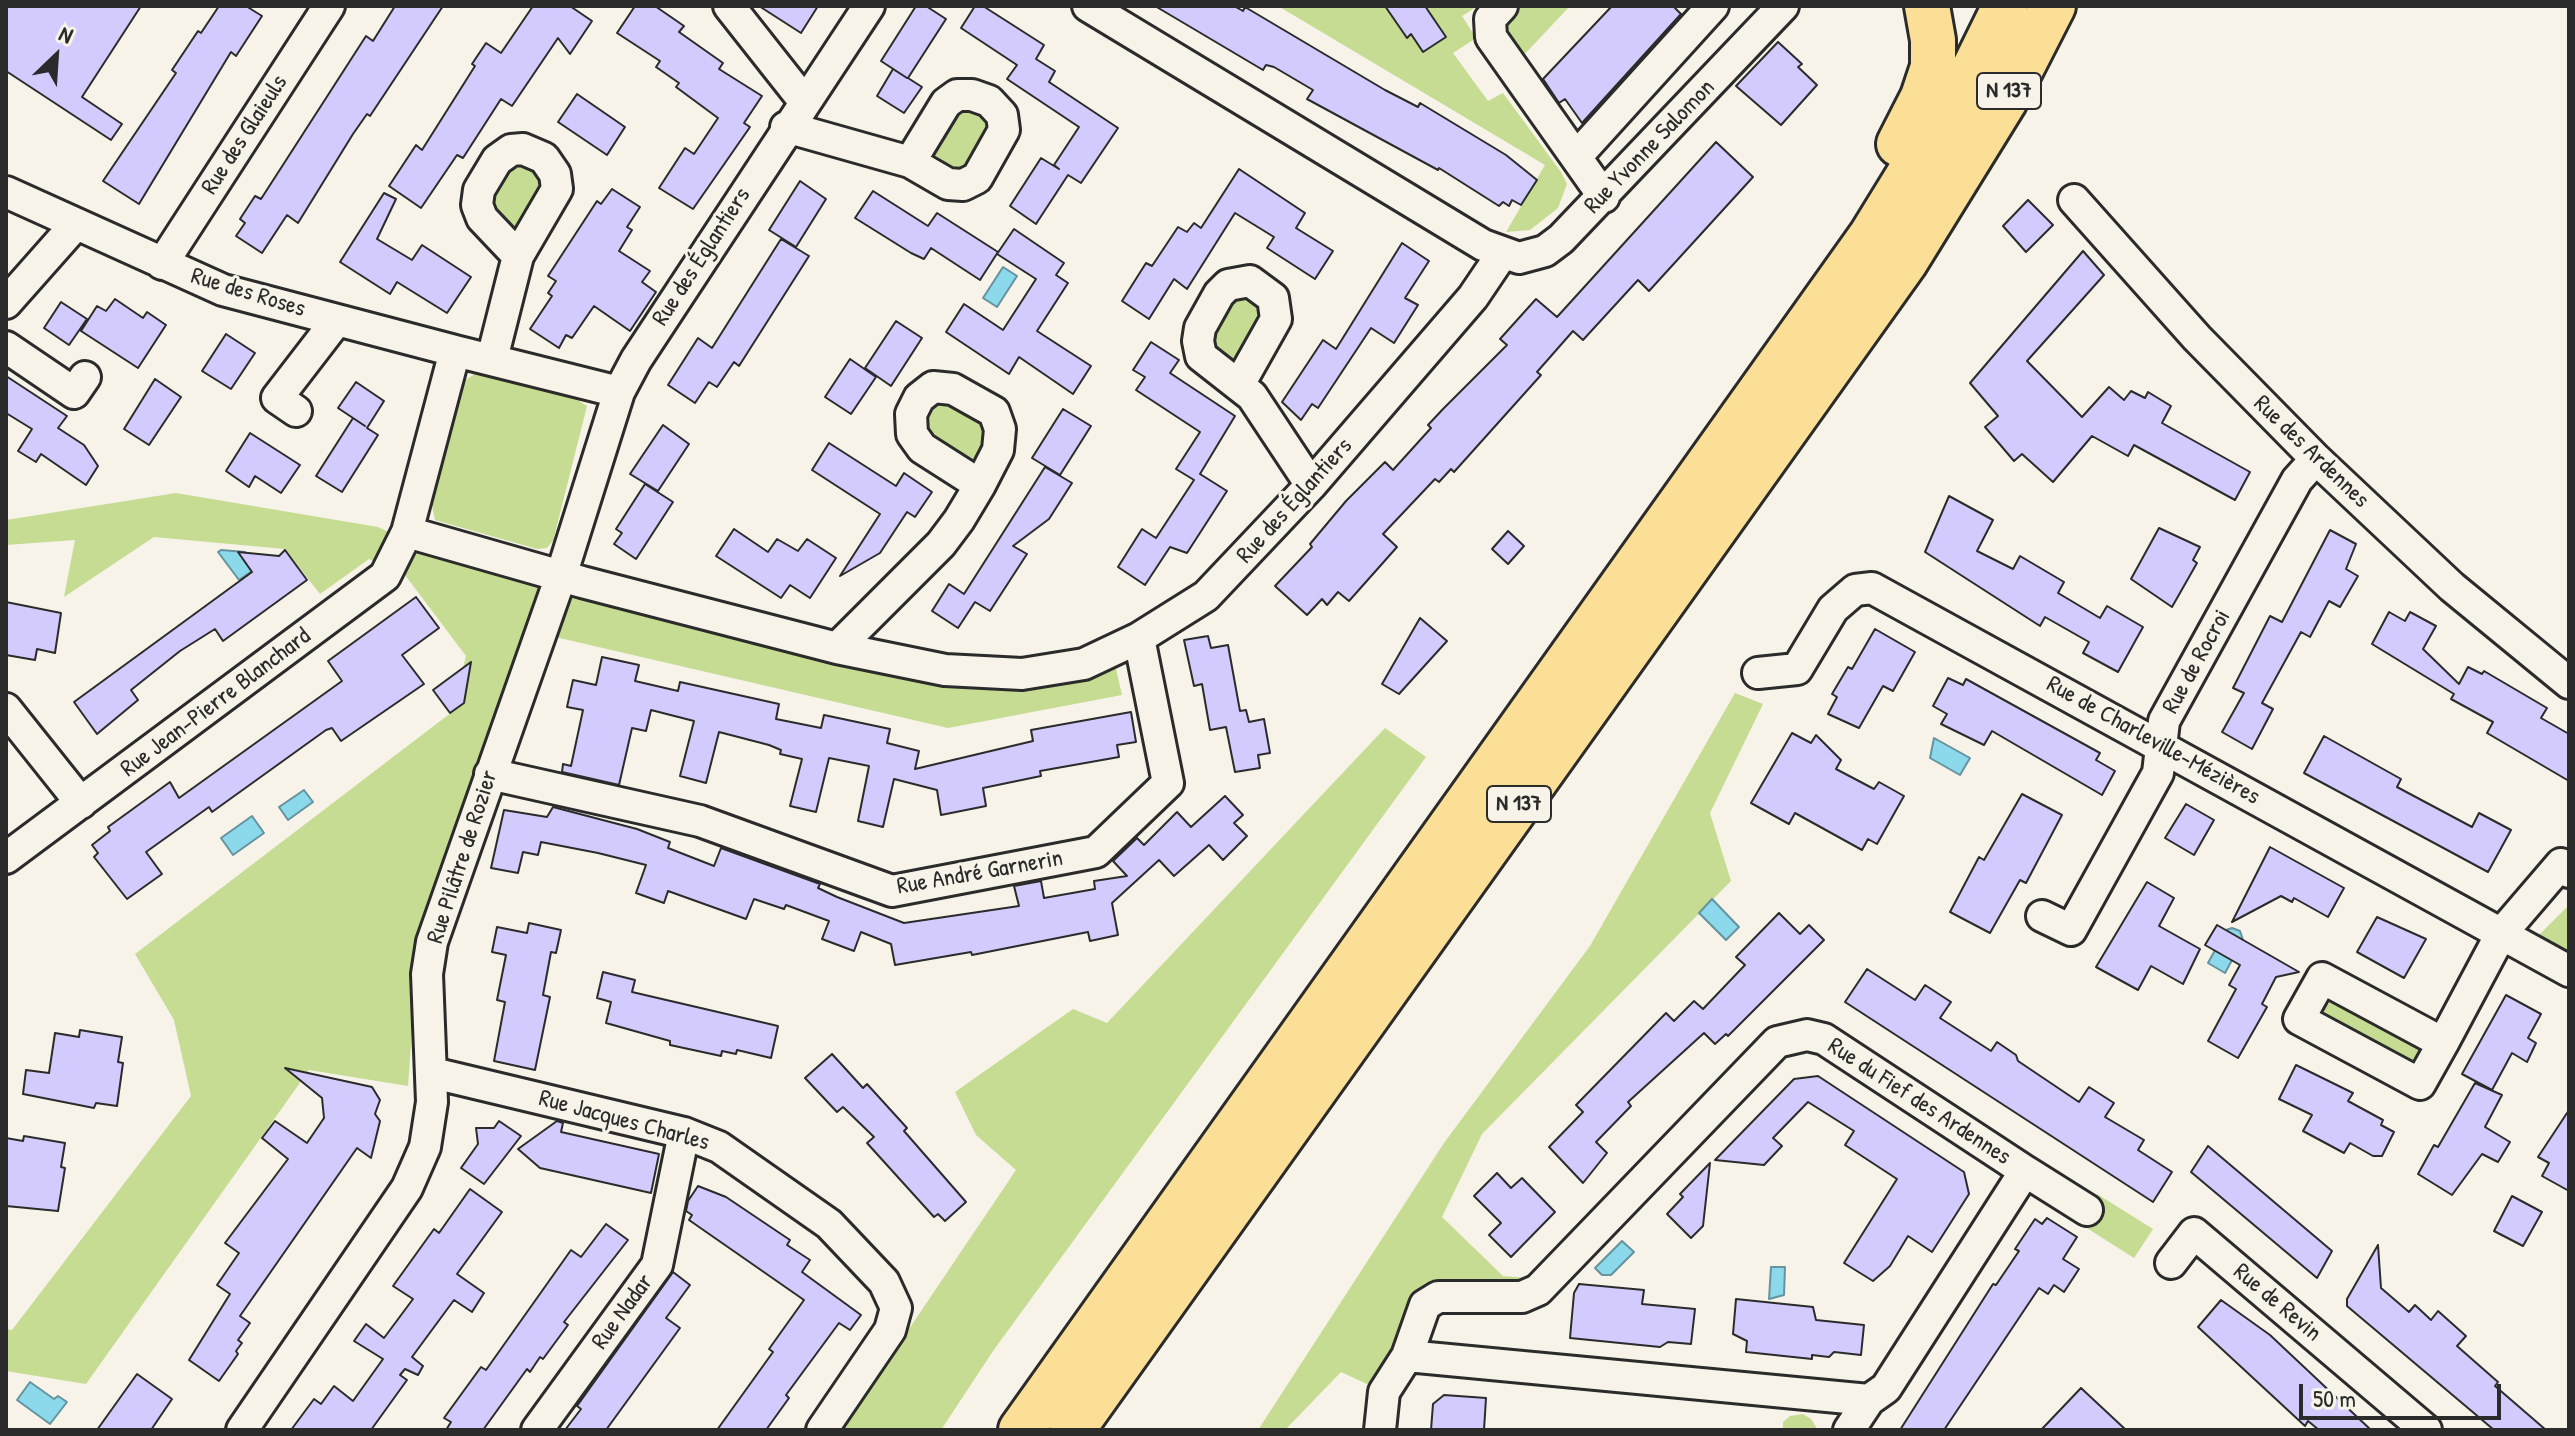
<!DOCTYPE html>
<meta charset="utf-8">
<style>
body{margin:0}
#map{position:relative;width:2575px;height:1436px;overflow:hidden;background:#f7f3e8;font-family:"Patrick Hand",sans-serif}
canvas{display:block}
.frame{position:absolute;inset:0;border:8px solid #2b2b2b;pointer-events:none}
.north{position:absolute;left:16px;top:16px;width:80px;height:80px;-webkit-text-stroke:6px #f7f3e8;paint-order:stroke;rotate:25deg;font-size:22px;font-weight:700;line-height:32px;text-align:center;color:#2b2b2b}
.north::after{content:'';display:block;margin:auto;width:28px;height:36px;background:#2b2b2b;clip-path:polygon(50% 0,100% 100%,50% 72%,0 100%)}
.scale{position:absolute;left:2299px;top:1384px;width:202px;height:36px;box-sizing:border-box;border:4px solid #2b2b2b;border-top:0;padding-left:10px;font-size:24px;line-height:28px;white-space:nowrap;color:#2b2b2b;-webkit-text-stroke:6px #f7f3e8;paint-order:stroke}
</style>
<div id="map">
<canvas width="2575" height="1436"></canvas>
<div class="frame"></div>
<div class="north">N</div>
<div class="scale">50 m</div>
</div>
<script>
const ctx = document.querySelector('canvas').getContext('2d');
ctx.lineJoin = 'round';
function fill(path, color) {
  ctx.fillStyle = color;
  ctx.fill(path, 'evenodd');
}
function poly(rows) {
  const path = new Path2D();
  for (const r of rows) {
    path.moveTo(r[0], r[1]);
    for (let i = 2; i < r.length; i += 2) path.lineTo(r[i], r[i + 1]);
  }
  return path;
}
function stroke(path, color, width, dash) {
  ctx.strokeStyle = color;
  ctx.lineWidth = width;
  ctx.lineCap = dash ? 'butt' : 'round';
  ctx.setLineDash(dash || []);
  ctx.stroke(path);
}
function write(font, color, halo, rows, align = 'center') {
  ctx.font = font + ' "Patrick Hand",sans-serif';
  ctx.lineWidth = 6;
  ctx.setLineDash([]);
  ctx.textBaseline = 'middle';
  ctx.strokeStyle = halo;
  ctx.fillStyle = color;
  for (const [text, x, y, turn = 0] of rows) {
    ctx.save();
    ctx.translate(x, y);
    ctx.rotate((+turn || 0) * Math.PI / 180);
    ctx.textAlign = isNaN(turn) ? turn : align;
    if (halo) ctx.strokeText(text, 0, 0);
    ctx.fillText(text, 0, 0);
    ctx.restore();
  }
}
const green = poly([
 [1278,6,1478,6,1462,16,1476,38,1453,53,1488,101,1503,93,1561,172,1567,184,1558,208,1530,230,1506,232,1545,165],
 [1523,6,1570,6,1521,58,1504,36,1503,25],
 [962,108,980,110,994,131,961,175,933,160,931,155,934,139],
 [526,158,545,181,518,234,509,231,490,207,499,169],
 [1236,291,1268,308,1240,360,1219,361,1207,335],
 [476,373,573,397,587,406,553,541,547,548,537,549,435,520,431,501,460,392,464,381],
 [936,398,969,407,990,431,979,458,963,460,924,436,922,409],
 [176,493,378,527,414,544,940,678,1114,660,1122,695,948,728,525,630,419,934,408,1086,309,1070,86,1384,6,1371,6,1329,12,1330,191,1096,174,1020,135,954,452,712,466,656,405,575,369,559,320,594,285,549,154,537,64,597,75,540,6,545,6,520],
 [1735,693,1763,704,1710,813,1731,881,1482,1134,1442,1217,1503,1276,1550,1280,1437,1297,1384,1392,1341,1372,1285,1430,1258,1430,1444,1143,1590,946],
 [1385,728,1426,757,993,1351,941,1430,841,1430,1016,1170,976,1135,955,1092,1073,1009,1107,1023],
 [2567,907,2569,909,2569,957,2536,938],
 [2333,1001,2419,1045,2424,1050,2418,1066,2322,1021,2322,1008],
 [2097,1194,2153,1229,2134,1258,2079,1223],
 [1803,1414,1811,1419,1818,1430,1783,1430,1783,1422,1790,1416]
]);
const water = poly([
 [1003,267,1017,276,997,307,983,298,1003,267],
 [221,550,245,552,244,560,252,571,239,580,218,552,221,550],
 [1934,738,1970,758,1960,775,1930,758,1934,738],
 [304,790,313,802,288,820,279,807,304,790],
 [252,816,264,833,233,855,221,838,252,816],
 [1712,899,1739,927,1726,940,1699,913,1712,899],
 [2232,928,2240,931,2243,940,2225,973,2208,963,2226,930,2232,928],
 [1622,1241,1634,1252,1611,1275,1602,1275,1595,1268,1622,1241],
 [1771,1267,1785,1267,1784,1295,1769,1299,1771,1267],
 [30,1382,54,1399,58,1396,67,1402,50,1424,17,1400,30,1382]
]);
const building = poly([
 [6,6,141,6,82,97,122,124,111,140,6,71,6,6],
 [219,6,246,6,262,16,236,56,231,52,139,204,103,181,176,73,172,70,198,31,201,33,219,6],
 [395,6,443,6,370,116,367,114,353,134,298,223,287,215,262,253,236,236,245,223,240,219,255,196,261,199,366,36,373,41,395,6],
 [533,6,570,6,592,21,570,54,558,38,512,106,501,99,463,158,457,155,421,208,389,186,416,145,422,150,475,66,472,64,486,43,501,53,533,6],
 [635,6,655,6,684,26,679,32,723,63,719,69,762,96,744,123,750,127,693,209,659,188,685,148,694,154,718,118,676,87,679,83,656,67,660,61,617,33,635,6],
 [759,6,818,6,801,33,759,6],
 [916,6,926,6,946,19,908,78,922,87,904,113,877,96,893,69,907,78,881,61,916,6],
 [975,6,983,6,1044,45,1036,59,1055,71,1049,82,1118,128,1081,183,1068,175,1036,224,1010,206,1041,158,1059,169,1054,165,1079,127,1007,79,1017,65,961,28,975,6],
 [1155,6,1234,6,1243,11,1245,7,1385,90,1418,107,1420,103,1506,155,1537,180,1521,205,1512,200,1509,206,1503,202,1499,206,1439,168,1438,170,1307,99,1313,90,1274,67,1266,65,1263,70,1155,6],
 [1385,6,1425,6,1446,37,1423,52,1411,34,1407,38,1385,6],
 [1612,6,1673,6,1681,14,1582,123,1565,99,1559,103,1543,79,1612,6],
 [1778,42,1802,64,1798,67,1817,85,1781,125,1736,86,1778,42],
 [577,94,625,127,607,155,558,122,577,94],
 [1716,142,1753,177,1649,291,1638,280,1583,340,1573,331,1537,372,1541,375,1454,472,1451,469,1439,482,1435,479,1383,534,1397,547,1349,601,1338,592,1327,605,1322,599,1307,615,1275,586,1312,547,1310,544,1346,501,1385,462,1393,470,1431,428,1428,425,1443,409,1507,345,1500,339,1536,299,1557,317,1716,142],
 [1239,169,1305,213,1296,228,1333,251,1315,279,1267,248,1274,237,1235,213,1187,289,1174,279,1149,319,1122,301,1146,263,1152,266,1178,227,1187,232,1194,223,1201,228,1239,169],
 [800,181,826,199,796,247,769,230,800,181],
 [612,189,640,207,627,227,632,230,619,251,650,271,642,282,656,292,630,331,594,306,572,338,566,335,559,348,530,329,552,296,548,293,556,281,548,276,597,201,601,204,612,189],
 [873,191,928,226,937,213,998,252,980,280,931,248,924,259,911,253,855,218,873,191],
 [384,193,396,199,377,239,412,260,422,245,471,277,447,313,397,282,390,294,340,262,384,193],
 [2028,200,2053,225,2026,252,2003,226,2028,200],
 [1014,229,1064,263,1056,275,1068,283,1037,331,1091,366,1073,394,1019,357,1009,374,946,332,964,304,1003,330,1036,279,997,254,1014,229],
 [781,239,809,256,739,366,734,362,717,387,709,382,695,403,668,385,698,338,712,348,781,239],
 [1402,243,1429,261,1405,298,1418,305,1394,343,1371,328,1318,408,1312,404,1301,420,1282,402,1323,340,1336,349,1402,243],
 [2083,251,2104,275,2027,361,2082,417,2109,387,2124,400,2131,391,2145,398,2148,392,2171,406,2162,423,2250,472,2235,500,2134,445,2128,456,2092,436,2053,482,2022,454,2014,461,1985,427,1998,416,1970,383,2083,251],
 [115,299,143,318,147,312,166,325,138,368,81,331,97,306,106,311,115,299],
 [61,302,87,319,69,345,44,328,61,302],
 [896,321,922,338,891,386,865,368,896,321],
 [226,334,255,353,231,389,202,371,226,334],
 [1151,342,1179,360,1170,373,1235,416,1200,474,1227,491,1187,553,1170,547,1145,585,1118,567,1142,529,1156,538,1194,480,1176,469,1200,432,1136,390,1145,377,1133,370,1151,342],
 [850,359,876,377,851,414,825,397,850,359],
 [6,376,67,416,58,428,84,445,98,466,86,485,41,454,36,462,18,451,32,429,6,413,6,376],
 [155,379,181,397,149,445,124,429,155,379],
 [356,382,384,401,367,428,378,435,342,492,316,476,353,418,365,426,338,408,356,382],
 [1063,409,1091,426,1060,475,1032,458,1063,409],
 [663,425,689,444,658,491,630,474,663,425],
 [250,433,300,465,281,493,255,476,249,487,226,471,250,433],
 [829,443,896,486,904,473,932,492,915,517,907,512,880,553,840,576,880,514,812,470,829,443],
 [1045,467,1072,483,1049,519,1013,546,1027,554,990,611,975,602,958,628,932,611,949,584,964,594,1045,467],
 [645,484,673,502,636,559,614,544,622,533,616,529,645,484],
 [1949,496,1993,520,1977,551,2013,569,2020,556,2064,582,2058,593,2100,618,2107,606,2143,627,2118,672,2083,653,2089,642,2045,617,2040,626,1925,552,1949,496],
 [2159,528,2200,547,2193,560,2197,563,2172,607,2131,579,2159,528],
 [734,529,768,552,777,539,798,551,807,539,836,558,810,598,790,585,781,598,716,556,734,529],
 [2330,530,2356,544,2346,569,2358,576,2340,607,2329,601,2310,637,2301,632,2262,703,2273,709,2252,749,2222,732,2244,693,2233,688,2270,616,2282,622,2330,530],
 [1508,531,1524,546,1508,564,1492,549,1508,531],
 [285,550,307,580,223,641,215,629,180,651,131,690,138,700,97,734,74,702,252,572,238,552,279,556,285,550],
 [416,597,439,628,402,655,424,684,341,741,332,728,326,730,212,812,209,807,146,852,162,874,127,899,94,857,98,853,92,845,110,831,108,827,170,782,179,798,342,681,328,661,416,597],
 [6,602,61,613,55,653,37,649,35,660,6,655,6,602],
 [2389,612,2405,621,2410,612,2436,626,2423,649,2459,684,2468,667,2482,674,2484,671,2547,708,2541,718,2569,734,2569,781,2487,733,2493,722,2451,699,2454,694,2372,644,2389,612],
 [1420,618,1447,641,1399,694,1382,684,1420,618],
 [1875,629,1915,652,1893,691,1883,686,1859,728,1828,714,1837,697,1832,694,1848,667,1852,669,1875,629],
 [1208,636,1211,648,1228,645,1240,711,1246,710,1249,722,1264,719,1270,753,1258,755,1260,768,1235,772,1226,727,1210,730,1202,684,1194,686,1184,640,1208,636],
 [602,657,639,665,635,681,678,691,680,682,779,704,776,719,821,728,824,715,890,729,887,743,919,751,915,769,1033,741,1031,730,1131,712,1136,742,1117,745,1119,757,1040,771,1041,776,983,788,986,806,941,815,937,790,894,779,883,827,858,821,869,766,829,758,816,812,790,806,802,759,780,754,781,750,769,745,719,732,706,783,680,776,694,721,651,710,646,731,632,728,619,785,562,772,563,764,571,766,583,710,567,707,573,680,596,685,602,657],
 [471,662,464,703,450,713,433,690,471,662],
 [1948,678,1963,685,1966,679,2100,753,2096,760,2115,771,2102,795,1992,731,1984,745,1941,724,1947,714,1933,706,1948,678],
 [1792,733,1811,743,1816,735,1841,760,1836,769,1874,789,1879,782,1904,796,1877,844,1868,839,1862,850,1795,813,1789,824,1751,803,1792,733],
 [2324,736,2401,779,2397,787,2472,827,2479,813,2511,830,2488,872,2304,773,2324,736],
 [2022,794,2062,815,2026,883,2020,880,1990,933,1950,912,1979,857,1984,860,2022,794],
 [1225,796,1243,815,1234,823,1247,836,1223,860,1209,845,1174,876,1159,860,1112,903,1118,935,1090,941,1088,932,972,955,971,952,895,965,891,944,861,932,854,951,822,939,829,921,786,905,784,909,754,899,746,919,668,891,664,903,636,893,646,865,598,853,541,842,538,855,523,852,518,873,491,868,504,810,547,817,553,807,637,829,670,842,668,848,714,866,721,848,820,884,818,888,837,897,904,923,1019,906,1014,886,1041,881,1044,898,1095,889,1094,881,1127,876,1113,861,1137,838,1144,845,1177,812,1191,827,1225,796],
 [2186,804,2214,820,2194,855,2165,838,2186,804],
 [2270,847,2344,888,2328,917,2294,898,2292,902,2281,896,2232,922,2270,847],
 [2147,882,2174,898,2159,926,2200,949,2183,984,2151,966,2138,990,2096,967,2147,882],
 [1779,913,1800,934,1809,925,1824,940,1728,1036,1726,1034,1715,1044,1704,1033,1628,1102,1631,1106,1596,1142,1607,1153,1583,1183,1549,1147,1583,1112,1576,1105,1666,1013,1674,1021,1694,1001,1703,1009,1745,965,1736,957,1779,913],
 [2377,917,2426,939,2404,978,2357,952,2377,917],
 [529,923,561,930,556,953,551,952,543,995,550,997,535,1070,494,1061,505,1002,497,1000,506,955,492,952,497,927,527,933,529,923],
 [2217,925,2299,972,2276,977,2262,1004,2267,1007,2238,1058,2208,1041,2236,989,2229,985,2240,965,2205,945,2217,925],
 [1867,969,1915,1000,1925,985,1951,1002,1940,1018,1991,1051,1997,1042,2016,1055,2018,1061,2079,1102,2089,1087,2114,1103,2105,1117,2144,1140,2138,1150,2172,1172,2153,1202,1845,1002,1867,969],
 [603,972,635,980,632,992,778,1026,771,1058,737,1050,736,1054,722,1051,721,1056,670,1045,670,1041,606,1023,611,1002,597,998,603,972],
 [2506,995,2541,1014,2528,1038,2536,1043,2527,1062,2512,1053,2492,1090,2462,1074,2506,995],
 [80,1030,122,1037,118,1062,123,1063,117,1106,96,1103,94,1108,23,1094,26,1070,49,1073,55,1033,79,1037,80,1030],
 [832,1054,863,1088,867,1084,907,1128,904,1131,966,1202,945,1221,938,1214,934,1217,867,1143,874,1137,843,1107,837,1112,805,1078,832,1054],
 [2296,1065,2353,1093,2348,1101,2383,1120,2381,1125,2394,1132,2382,1156,2373,1156,2350,1143,2344,1153,2303,1131,2312,1115,2279,1099,2296,1065],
 [285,1068,372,1087,380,1100,375,1114,380,1121,371,1158,357,1148,240,1316,250,1323,238,1340,242,1343,236,1351,238,1354,219,1381,189,1360,230,1294,217,1285,239,1253,225,1243,288,1159,262,1138,275,1121,307,1143,324,1118,322,1098,285,1068],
 [1818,1076,1964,1172,1969,1194,1932,1252,1908,1236,1890,1266,1873,1281,1844,1263,1897,1179,1845,1145,1854,1131,1808,1102,1773,1138,1782,1146,1764,1165,1715,1160,1794,1079,1818,1076],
 [2475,1083,2502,1095,2485,1127,2510,1142,2498,1162,2482,1154,2452,1195,2418,1174,2434,1145,2438,1147,2475,1083],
 [2569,1110,2569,1191,2542,1176,2549,1163,2538,1157,2569,1110],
 [499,1121,521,1136,484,1184,461,1168,478,1144,476,1128,494,1128,499,1121],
 [557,1121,563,1123,561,1132,659,1154,651,1193,540,1168,518,1149,557,1121],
 [24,1136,65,1143,61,1167,65,1168,58,1211,6,1206,6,1138,23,1141,24,1136],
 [2208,1146,2332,1251,2317,1278,2191,1172,2208,1146],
 [1710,1163,1703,1226,1691,1238,1667,1214,1683,1197,1680,1194,1710,1163],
 [1497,1173,1511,1188,1522,1178,1555,1212,1511,1257,1489,1235,1501,1223,1474,1196,1497,1173],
 [698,1186,726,1197,790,1240,787,1245,810,1260,802,1272,861,1315,850,1330,839,1323,786,1395,789,1398,766,1430,717,1430,773,1352,769,1349,804,1300,689,1220,692,1215,686,1211,688,1201,698,1186],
 [470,1189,502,1212,457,1274,484,1293,472,1312,454,1300,412,1357,423,1366,418,1375,405,1369,400,1375,407,1380,371,1430,291,1430,314,1399,321,1404,334,1386,353,1401,383,1359,354,1341,366,1324,384,1338,413,1299,393,1286,434,1229,439,1233,470,1189],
 [2512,1196,2542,1212,2523,1246,2494,1231,2512,1196],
 [2047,1218,2077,1237,2063,1259,2079,1269,2064,1292,2054,1285,2048,1294,2039,1288,1944,1430,1900,1430,1993,1284,1996,1285,2019,1251,2015,1249,2035,1219,2042,1224,2047,1218],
 [606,1224,628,1240,564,1322,568,1325,543,1359,540,1357,530,1372,527,1369,483,1430,446,1430,451,1422,444,1418,481,1367,486,1370,571,1250,581,1257,606,1224],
 [2378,1245,2381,1288,2409,1312,2415,1305,2431,1320,2438,1311,2466,1336,2457,1346,2498,1382,2495,1386,2546,1430,2494,1430,2347,1306,2347,1299,2378,1245],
 [673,1272,690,1285,666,1318,680,1328,606,1430,565,1430,581,1409,577,1406,673,1272],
 [1579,1284,1644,1290,1642,1304,1695,1309,1691,1344,1668,1342,1660,1347,1570,1338,1574,1293,1579,1284],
 [1736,1299,1813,1307,1816,1320,1864,1325,1861,1355,1834,1352,1829,1357,1812,1355,1812,1359,1746,1352,1747,1341,1733,1334,1736,1299],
 [2221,1300,2270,1335,2371,1430,2319,1430,2308,1421,2305,1426,2198,1327,2221,1300],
 [137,1374,172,1399,151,1430,97,1430,137,1374],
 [2081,1388,2126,1430,2041,1430,2081,1388],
 [1444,1395,1486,1398,1484,1430,1431,1430,1433,1404,1444,1395]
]);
const minor = poly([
 [729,6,804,101],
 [1088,6,1483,245,1519,258,1545,251,1561,239,1783,6],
 [1502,6,1490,19,1491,37,1604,197],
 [786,127,910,162,948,184,963,185,977,178,1004,130,1002,115,989,101,972,95,957,95,946,103,910,162],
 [1576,157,1713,6],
 [6,192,223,290,455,351],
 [2074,200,2197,338,2316,459,2452,587,2569,683],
 [162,264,329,6],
 [6,303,76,224],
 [6,347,74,393,85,377],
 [492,359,518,256,557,189,555,174,544,158,523,149,511,150,497,160,479,190,477,205,482,218,518,256],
 [1240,383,1276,319,1273,298,1250,281,1228,285,1219,294,1200,328,1198,341,1201,356,1252,396,1311,485],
 [619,392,636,360,869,6],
 [296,411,277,398,337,320],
 [837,648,941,544,959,520,980,485,998,450,1000,429,994,412,953,389,933,387,919,398,911,414,912,434,922,448,980,485],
 [1758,673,1797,669,1833,609,1855,590,1872,588,2569,971],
 [6,709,81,803],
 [490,774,700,821,892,891,1096,852,1168,783,1139,638],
 [6,858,385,576,407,532],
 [2042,916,2071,930,2158,773,2164,721,2297,480,2316,459],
 [2443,1043,2322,978,2299,1019,2420,1084,2443,1043,2501,934,2561,864,2569,872],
 [433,1073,684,1133,719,1147,829,1224,884,1282,896,1308,890,1330,822,1430],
 [2025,1171,2087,1210],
 [2171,1263,2194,1233,2426,1430],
 [242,1430,407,1188,425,1147,432,1102,427,974,432,942,561,576,619,392,455,351,407,532,582,582,837,648,945,670,1022,674,1084,664,1139,638,1206,596,1311,485,1473,297,1502,254],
 [537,1430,657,1265,684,1133],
 [1380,1430,1384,1392,1407,1356,1425,1305,1438,1297,1522,1297,1538,1290,1777,1042,1807,1035,1824,1039,2025,1171,1886,1388,1869,1400,1407,1356],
 [1849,1430,1869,1400]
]);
const trunk = poly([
 [1899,144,1923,97,1933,67,1933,40,1927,6],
 [1021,1430,1871,236,1975,67,2005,6],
 [1072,1430,1905,262,2005,100,2053,6]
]);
const shields = [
 [2009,91,64],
 [1519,804,64]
];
const shieldNames = [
 ["N 137",2009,91],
 ["N 137",1519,804]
];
const streetNames = [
 ["Rue des Glaieuls",245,135,-57],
 ["Rue Yvonne Salomon",1650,147,-46],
 ["Rue des Églantiers",702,257,-57],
 ["Rue des Roses",248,293,17],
 ["Rue des Ardennes",2311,452,44],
 ["Rue des Églantiers",1295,501,-48],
 ["Rue de Rocroi",2197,662,-61],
 ["Rue Jean-Pierre Blanchard",216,703,-37],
 ["Rue de Charleville-Mézières",2153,741,29],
 ["Rue Pilâtre de Rozier",463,857,-72],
 ["Rue André Garnerin",980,873,-10],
 ["Rue du Fief des Ardennes",1919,1102,33],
 ["Rue Jacques Charles",624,1121,15],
 ["Rue de Revin",2277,1303,40],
 ["Rue Nadar",623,1312,-54]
];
fill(green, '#c5dc92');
fill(water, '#8bd9ea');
stroke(water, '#65939e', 2);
fill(building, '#d3cafd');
stroke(building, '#2b2b2b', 2);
stroke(minor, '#2b2b2b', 36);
stroke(trunk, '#2b2b2b', 50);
stroke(minor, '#f7f3e8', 30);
stroke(trunk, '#fbdf96', 44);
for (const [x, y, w] of shields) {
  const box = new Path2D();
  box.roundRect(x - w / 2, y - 18, w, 36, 6);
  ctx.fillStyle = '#f7f3e8';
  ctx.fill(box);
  stroke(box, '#2b2b2b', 2);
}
write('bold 22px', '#2b2b2b', null, shieldNames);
write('24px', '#2b2b2b', '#f7f3e8', streetNames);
</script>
